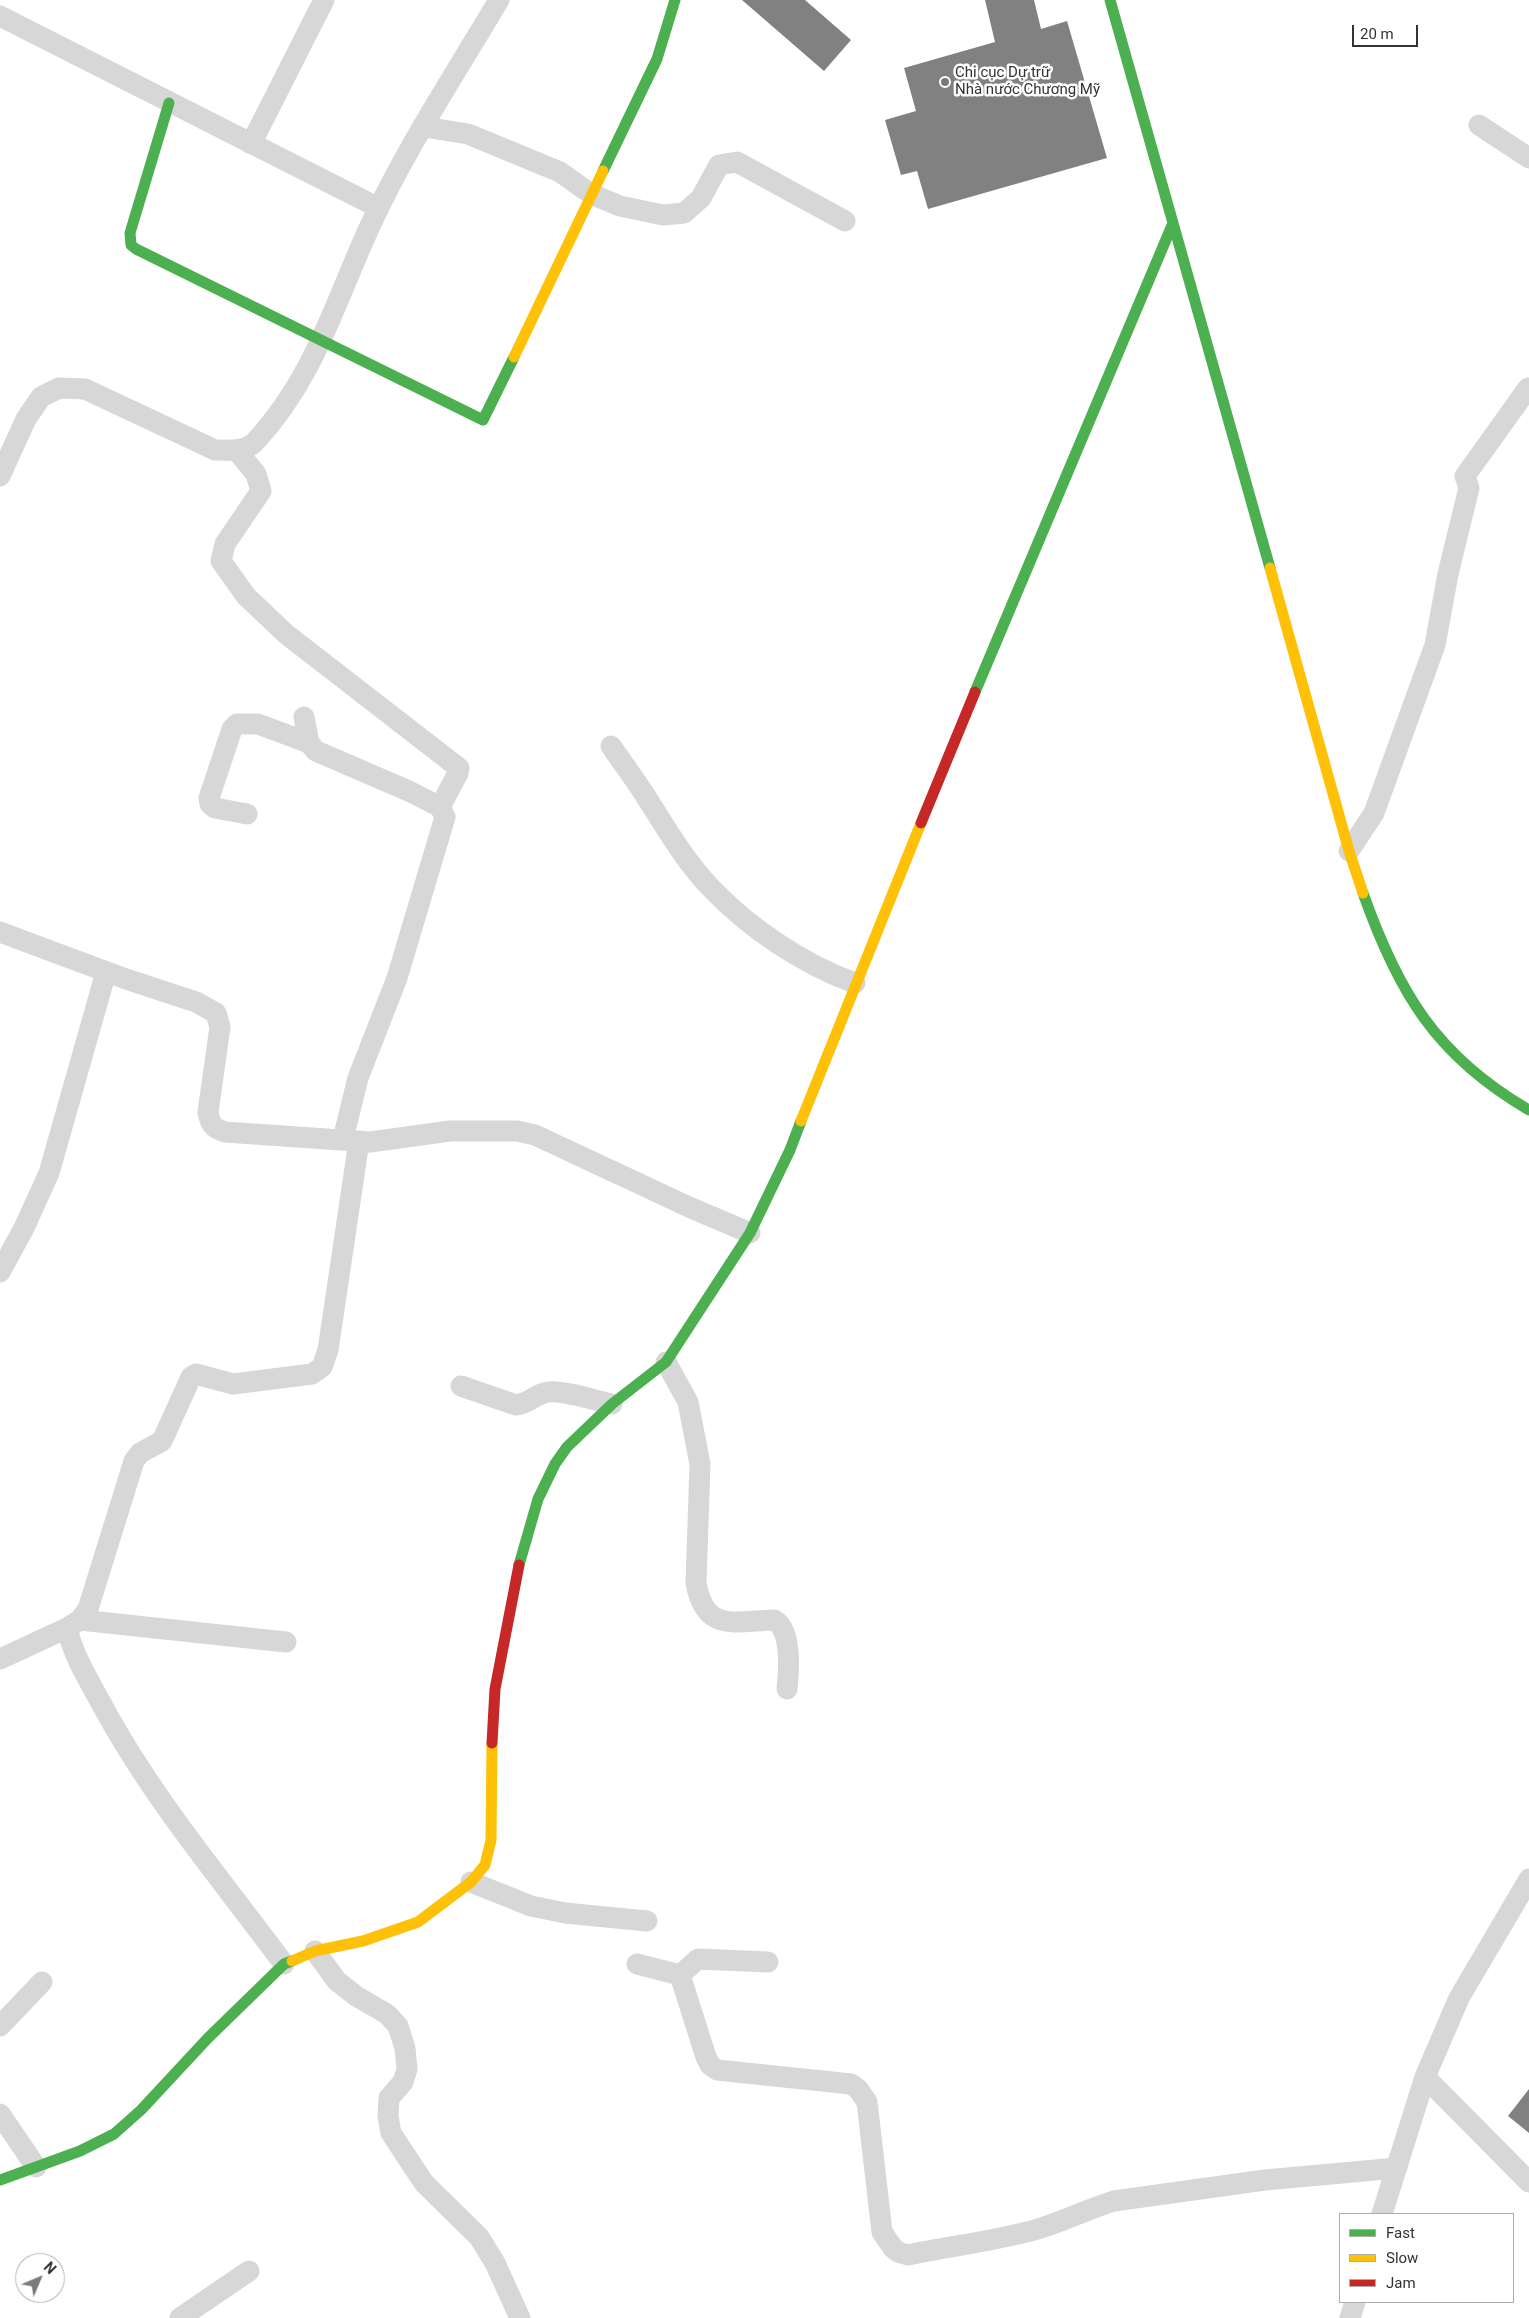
<!DOCTYPE html>
<html>
<head>
<meta charset="utf-8">
<style>
	body { margin:0 }
	#map { position:relative; width:1529px; height:2318px; overflow:hidden; background:#fff; font-family:Roboto,sans-serif }
	canvas { display:block }
	.legend { position:absolute; left:1339px; top:2213px; width:175px; height:90px; box-sizing:border-box; background:#fff; border:1px solid #adadad; margin:0; padding:6px 9px; list-style:none; font-size:15px; color:#333 }
	.legend li { display:flex; align-items:center; gap:10px; height:25px }
	.legend b { width:25px; border:1px solid #adadad }
	.north { position:absolute; left:15px; top:2253px; width:50px; height:50px; box-sizing:border-box; background:#fff; border:1px solid #adadad; border-radius:50%; rotate:45deg; font-size:14px; font-weight:700; line-height:20px; text-align:center; color:#333 }
	.north::after { content:''; display:block; margin:auto; width:18px; height:22px; background:#7a7a7a; clip-path:polygon(50% 0,100% 100%,50% 72%,0 100%) }
	.scale { position:absolute; left:1352px; top:25px; width:66px; height:22px; box-sizing:border-box; border:2px solid #333; border-top:0; padding-left:6px; font-size:15px; line-height:18px; white-space:nowrap; color:#333; -webkit-text-stroke:4px #fff; paint-order:stroke }
</style>
</head>
<body>
<div id="map">
<canvas width="1529" height="2318"></canvas>
<ul class="legend">
<li><b style="height:6px;background:#4caf50"></b>Fast</li>
<li><b style="height:6px;background:#ffc107"></b>Slow</li>
<li><b style="height:6px;background:#c62828"></b>Jam</li>
</ul>
<div class="north">N</div>
<div class="scale">20 m</div>
</div>
<script>
const g = document.querySelector('canvas').getContext('2d');
g.lineJoin = 'round';
function fillPath(path, color) { g.fillStyle = color; g.fill(path, 'evenodd'); }
function strokePath(path, color, width, dash) { g.strokeStyle = color; g.lineWidth = width; g.lineCap = dash ? 'butt' : 'round'; g.setLineDash(dash || []); g.stroke(path); }
function label(font, color, halo, rows, align = 'center') {
  g.font = font + ' Roboto,sans-serif'; g.lineWidth = 5; g.setLineDash([]); g.textBaseline = 'middle'; g.strokeStyle = halo; g.fillStyle = color; for (const [text, x, y, turn = 0] of rows) {
    g.save(); g.translate(x, y); g.rotate((+turn || 0) * Math.PI / 180); g.textAlign = isNaN(turn) ? turn : align; if (halo) g.strokeText(text, 0, 0); g.fillText(text, 0, 0); g.restore();
  }
}
fillPath(new Path2D(`
	M742 0H805L851 40 824 71Z
	M985 0H1034L1041 29 1067 21 1107 158 928 209 917 171 901 175 885 120 916 111 904 68 995 42Z
	M1529 2089V2133L1508 2116Z`), '#818181');
strokePath(new Path2D(`
	M0 16 379 208
	M1479 125 1529 158
	M424 127 468 134 560 172 591 194 620 206 663 215 684 213 701 198 719 165 737 162 845 221
	M251 144 324 0
	M237 451 256 474 261 491 225 544 221 561 246 596 286 634 459 768 458 773 440 807
	M0 476 26 419 41 397 59 388 85 389 215 450C228 450 245 452 255 442 315 377 334 304 370 226 406 148 455 74 499 0
	M304 717 309 743 316 751 411 792 440 807 445 817 397 978 358 1078 343 1139
	M611 746C624 765 638 783 650 803 668 831 686 862 710 887 749 928 802 964 855 983
	M247 814 215 808 210 804 209 798 232 729 237 724H258L309 743
	M1349 851 1374 813 1435 645 1448 574 1469 488 1465 476 1528 388
	M0 932 126 979 196 1002 216 1013 220 1027 208 1112C210 1124 213 1128 225 1132L370 1142 450 1131H517L535 1135 689 1207 750 1233
	M0 1272 24 1228 49 1173 106 972
	M666 1362 688 1402 700 1464 696 1583C705 1633 734 1621 774 1620 792 1629 789 1671 787 1689
	M461 1386 516 1405C529 1404 536 1393 549 1392 562 1390 598 1401 612 1404
	M80 1620 286 1642
	M67 1628 80 1620 88 1609 134 1461 140 1453 162 1441 191 1377 196 1374 233 1384 312 1374 322 1367 328 1350 359 1141
	M0 1659 67 1628C73 1655 88 1679 101 1703 152 1798 221 1879 284 1964
	M471 1882 531 1906 565 1913 647 1921
	M315 1951 337 1981 356 1996 387 2014 398 2026 405 2048 407 2069 403 2082 389 2098 388 2116 391 2133 424 2183 479 2237 495 2263 520 2318
	M637 1964 680 1975 706 2057 710 2065 717 2070 851 2084 858 2089 867 2102 882 2232 893 2248 898 2252 908 2255C951 2246 996 2241 1038 2229 1064 2221 1088 2209 1114 2201L1265 2180 1397 2168
	M680 1975 698 1959 768 1962
	M0 2026 42 1982
	M1425 2077 1529 2182
	M0 2114 36 2167
	M1382 2214 1425 2077 1459 1998 1529 1879
	M180 2318 249 2271
	M1350 2318 1355 2302`), '#d7d7d7', 21);
strokePath(new Path2D(`
	M169 103 130 233 131 245 136 249 483 420 514 357
	M603 171 657 59 675 0
	M1173 223 1270 568
	M975 692 1173 223 1110 0
	M1363 893C1398 992 1436 1056 1529 1110
	M519 1565 538 1499 555 1464 567 1447 612 1404 666 1362 750 1233 790 1150 801 1121
	M0 2180 80 2151 114 2134 141 2110 208 2038 284 1964 292 1961`), '#4caf50', 11);
strokePath(new Path2D(`
	M514 357 603 171
	M1270 568 1349 851 1363 893
	M801 1121 921 823
	M292 1961 315 1951 363 1941 418 1922 471 1882 485 1865 491 1840 492 1743`), '#ffc107', 11);
strokePath(new Path2D(`
	M921 823 975 692
	M492 1743 495 1689 519 1565`), '#c62828', 11);
for (const [x, y, r, color] of [
	[945,82,5,"#7a7a7a"]
]) { const dot = new Path2D(); dot.arc(x, y, r, 0, 2 * Math.PI); g.fillStyle = color; g.fill(dot); strokePath(dot, '#fff', 2); }
label('15px', '#333', '#fff', [
	["Chi cục Dự trữ",955,73],
	["Nhà nước Chương Mỹ",955,90]
], 'left');
</script>
</body>
</html>
